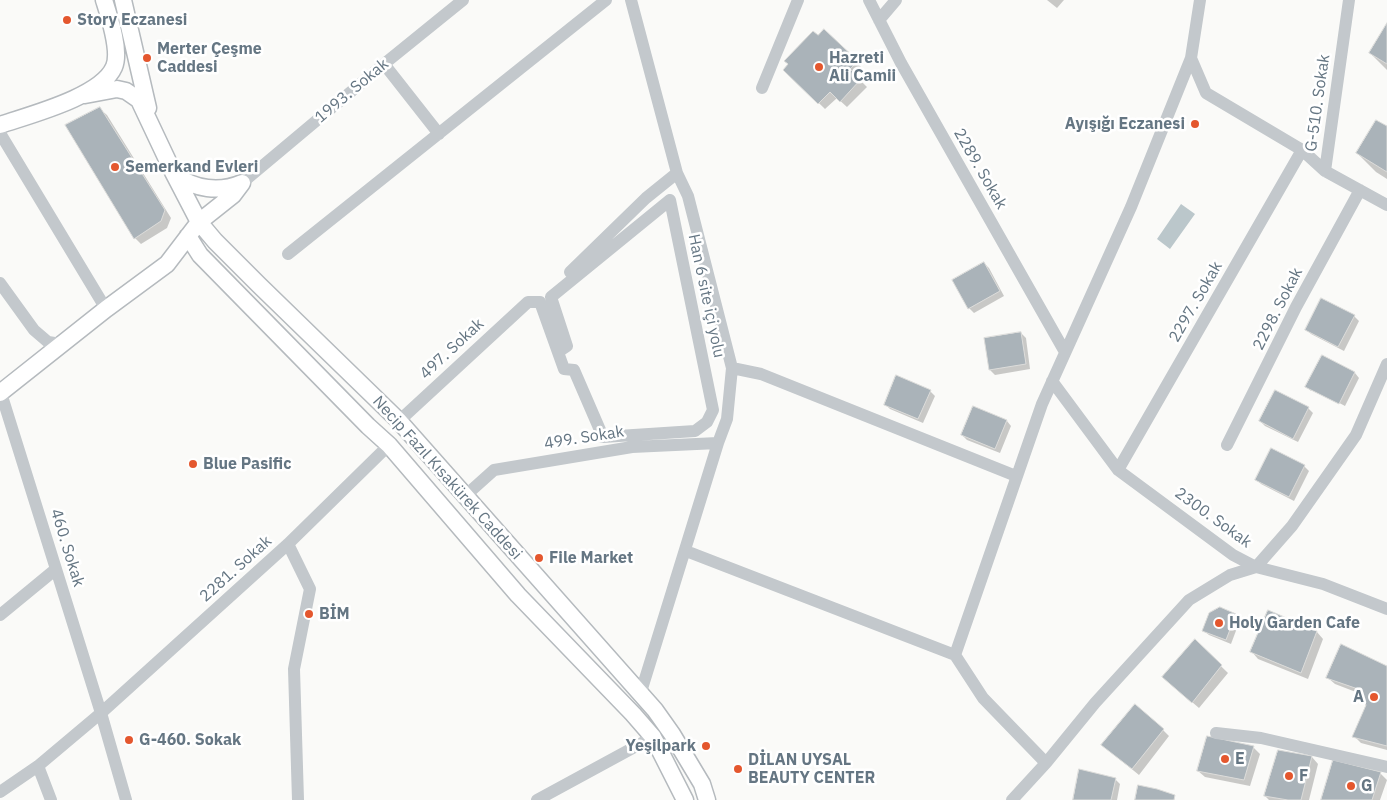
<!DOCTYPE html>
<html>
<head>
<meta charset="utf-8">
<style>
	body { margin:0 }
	canvas { display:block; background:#fafaf8 }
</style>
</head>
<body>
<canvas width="1387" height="800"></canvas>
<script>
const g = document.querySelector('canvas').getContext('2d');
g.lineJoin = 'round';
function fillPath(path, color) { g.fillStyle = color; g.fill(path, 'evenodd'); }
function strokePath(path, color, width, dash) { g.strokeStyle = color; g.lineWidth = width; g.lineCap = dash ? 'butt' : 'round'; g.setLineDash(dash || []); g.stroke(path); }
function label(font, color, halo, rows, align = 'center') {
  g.font = font + ' "IBM Plex Sans",sans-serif'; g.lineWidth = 5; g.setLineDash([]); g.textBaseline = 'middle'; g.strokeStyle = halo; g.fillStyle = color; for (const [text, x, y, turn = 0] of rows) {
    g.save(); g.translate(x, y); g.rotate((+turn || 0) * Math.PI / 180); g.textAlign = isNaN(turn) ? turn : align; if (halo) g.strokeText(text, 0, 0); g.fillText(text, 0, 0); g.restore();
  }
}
fillPath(new Path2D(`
	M1181 204 1195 214 1170 249 1157 239Z`), '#bbc7cb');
fillPath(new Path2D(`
	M1047 0H1064L1057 8Z
	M1387 25V70L1370 53Z
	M824 30 863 69 856 76 867 87 847 107 837 98 825 109 785 70Z
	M100 109 107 115 171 218 167 228 141 244 135 238Z
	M1387 128V179L1376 172 1357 153Z
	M984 263 989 268 1004 296 974 313 969 308Z
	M1354 316 1359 321 1344 351 1311 334 1306 329Z
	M1021 333 1026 338 1030 369 995 375 990 370Z
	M1322 357 1355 373 1359 378 1344 408 1345 406 1311 388V391L1307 387Z
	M930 391 935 396 923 423 890 409 885 404Z
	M974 408 1007 421 1011 426 1000 453 967 440 962 435Z
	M1308 408 1313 413 1298 442 1265 426 1260 421Z
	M1304 466 1309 471 1294 501 1261 484 1257 480Z
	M1268 611 1317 632 1323 639 1308 679 1258 659 1252 652Z
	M1235 615 1240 620 1231 644 1209 635 1204 631Z
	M1195 641 1228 673 1199 708 1171 684Z
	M1387 667V750L1361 743 1354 736 1367 705 1361 694 1335 684 1328 678Z
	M1163 730 1169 736 1139 775 1102 745Z
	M1253 747 1260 754 1250 786 1205 777 1198 771Z
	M1312 757 1318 764 1309 800H1269L1265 796Z
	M1380 773 1387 780 1380 800H1323Z
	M1115 779 1120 784 1117 800H1074Z`), '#0003');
const building = new Path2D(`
	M1387 23V64L1369 53Z
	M824 29 858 61 850 69 861 79 840 102 830 92 818 104 783 70 788 64 784 61 813 31 818 35Z
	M100 107 165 210 161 221 134 239 65 125Z
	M1376 120 1387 126V172L1356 153Z
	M984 262 1000 291 968 309 952 280Z
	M1321 298 1355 315 1338 347 1305 330Z
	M1021 332 1026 364 989 370 984 338Z
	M1322 355 1355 372 1339 404 1305 387Z
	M896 375 931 390 918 419 884 405Z
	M1275 390 1309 407 1293 439 1259 421Z
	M973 406 1007 420 995 449 961 435Z
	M1271 448 1305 465 1289 497 1255 480Z
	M1220 607 1236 614 1226 640 1202 631 1209 613Z
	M1268 610 1317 631 1301 673 1250 652Z
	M1195 639 1222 665 1192 703 1162 677Z
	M1341 644 1387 666V746L1352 737 1366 705 1358 689 1326 678Z
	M1135 704 1164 729 1132 769 1101 745Z
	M1207 736 1254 746 1244 780 1197 771Z
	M1278 750 1312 756 1301 800H1288L1264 796Z
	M1333 760 1381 772 1372 800H1321Z
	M1079 769 1116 778 1111 800H1073Z
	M1138 785 1157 789 1175 795 1174 800H1135Z`);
fillPath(building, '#aab3b9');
strokePath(building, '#dcdcda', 1);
const major = new Path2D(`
	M123 0 148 108
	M85 95 117 89 126 91 139 100 173 172 199 222 215 241 259 285 399 421 655 710 672 734 702 784 707 800
	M0 125C29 115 101 97 114 67 121 51 109 16 104 0
	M188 236 200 255 368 426 389 445 518 595 633 714 653 737 685 800
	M0 393 106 309 167 264 199 222 233 195 242 183C219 193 195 189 175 175`);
strokePath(major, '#b5babe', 19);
strokePath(new Path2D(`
	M631 0 677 173 688 196 732 368 727 419 718 443 640 695
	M869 0 901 63 1065 352
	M1200 0 1191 58 1206 93 1302 150 1325 171
	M1349 0 1325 171 1387 205
	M879 20 896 0
	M384 64 439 134
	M762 88 798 0
	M0 133 106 309
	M242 183 384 64 463 0
	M288 254 606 0
	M570 272 646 198 677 173
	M0 283 34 330 48 342 61 344
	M732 368 761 374 1016 476
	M1052 381 1118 470 1233 555 1256 567 1292 526 1356 435 1387 364
	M1 393 101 713 126 800
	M399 421 528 302H540L564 369 574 370 603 437 695 431 707 422 713 410 670 200 551 297 567 346 558 352
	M1227 445 1296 307 1360 190
	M1118 470 1302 150
	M465 496 494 470 632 447 718 443
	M288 544 310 589 294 669 298 800
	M686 551 955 655
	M0 615 56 569
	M1216 733 1261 738 1387 767
	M1046 763 1095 703 1189 600 1230 575 1256 567 1323 584 1387 609
	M38 766 51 800
	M0 792 38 766 101 713 288 544 389 445
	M537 800 653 737
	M1012 800 1046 763 983 698 955 655 1042 404 1131 207 1191 58`), '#c3c8cc', 12);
strokePath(major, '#fff', 16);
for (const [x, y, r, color] of [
	[67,20,5,"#e4572e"],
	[147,58,5,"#e4572e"],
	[819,67,5,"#e4572e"],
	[1195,124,5,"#e4572e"],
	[115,167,5,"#e4572e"],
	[193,464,5,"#e4572e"],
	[539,558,5,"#e4572e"],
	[309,614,5,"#e4572e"],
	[1219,623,5,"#e4572e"],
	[1374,697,5,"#e4572e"],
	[129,740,5,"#e4572e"],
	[706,746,5,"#e4572e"],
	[1225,759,5,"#e4572e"],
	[738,769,5,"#e4572e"],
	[1289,776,5,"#e4572e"],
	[1351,786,5,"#e4572e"]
]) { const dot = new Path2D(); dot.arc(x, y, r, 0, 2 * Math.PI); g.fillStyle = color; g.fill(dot); strokePath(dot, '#fff', 2); }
label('bold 16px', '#657683', '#fff', [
	["Story Eczanesi",77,20],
	["Merter Çeşme",157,49],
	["Caddesi",157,67],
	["Hazreti",829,58],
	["Ali Camii",829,76],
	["Ayışığı Eczanesi",1185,124,"right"],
	["Semerkand Evleri",125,167],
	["Blue Pasific",203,464],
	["File Market",549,558],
	["BİM",319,614],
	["Holy Garden Cafe",1229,623],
	["A",1364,697,"right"],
	["G-460. Sokak",139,740],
	["Yeşilpark",696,746,"right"],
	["E",1235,759],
	["DİLAN UYSAL",748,760],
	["BEAUTY CENTER",748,778],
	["F",1299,776],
	["G",1361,786]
], 'left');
label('16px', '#657683', '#fff', [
	["1993. Sokak",352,91,-40],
	["G-510. Sokak",1318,103,-82],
	["2289. Sokak",980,169,60],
	["Han 6 site içi yolu",706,296,78],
	["2297. Sokak",1196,302,-60],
	["2298. Sokak",1278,309,-63],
	["497. Sokak",452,349,-43],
	["499. Sokak",584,438,-9],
	["Necip Fazıl Kısakürek Caddesi",447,478,48],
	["2300. Sokak",1213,518,36],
	["460. Sokak",67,548,73],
	["2281. Sokak",236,569,-42]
]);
</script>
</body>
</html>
